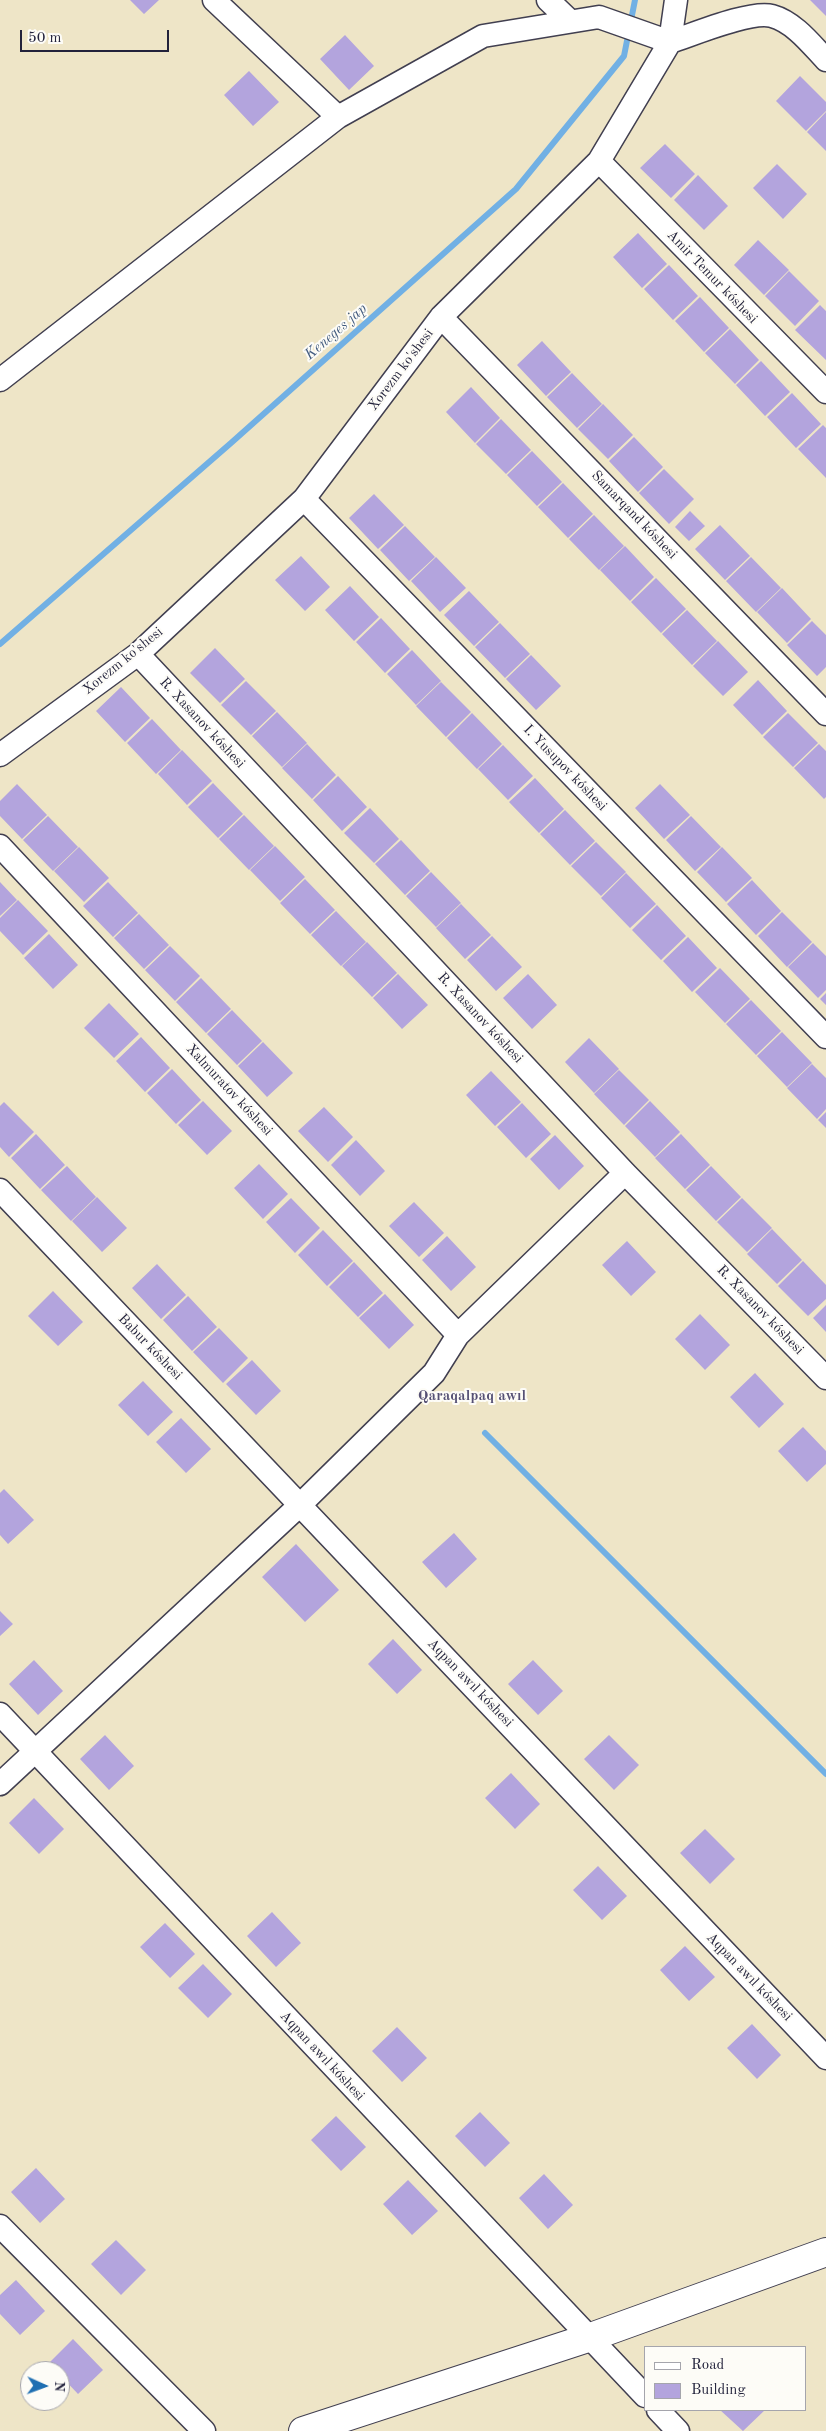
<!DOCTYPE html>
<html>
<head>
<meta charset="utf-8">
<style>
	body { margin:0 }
	#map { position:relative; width:826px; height:2431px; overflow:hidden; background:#eee5c7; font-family:"Old Standard TT",serif }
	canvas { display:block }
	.legend { position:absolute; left:644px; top:2346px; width:162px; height:65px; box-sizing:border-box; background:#fdfcf7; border:1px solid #a5a5ac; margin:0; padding:6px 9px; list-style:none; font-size:15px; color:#22223b }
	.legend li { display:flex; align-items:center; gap:10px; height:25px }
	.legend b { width:25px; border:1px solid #a5a5ac }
	.north { position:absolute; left:20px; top:2361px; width:50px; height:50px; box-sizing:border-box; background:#fdfcf7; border:1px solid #a5a5ac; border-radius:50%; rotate:92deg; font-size:14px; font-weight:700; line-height:20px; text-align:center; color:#22223b }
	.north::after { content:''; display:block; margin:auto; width:18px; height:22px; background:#1f6fb2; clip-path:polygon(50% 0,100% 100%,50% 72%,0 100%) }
	.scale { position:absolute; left:20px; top:30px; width:149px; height:22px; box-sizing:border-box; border:2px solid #22223b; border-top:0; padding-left:6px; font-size:15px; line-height:18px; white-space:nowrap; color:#22223b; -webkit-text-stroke:4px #fdfcf7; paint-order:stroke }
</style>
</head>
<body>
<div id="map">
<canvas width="826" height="2431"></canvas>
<ul class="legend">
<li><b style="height:6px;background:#fff"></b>Road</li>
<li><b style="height:14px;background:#b3a4dd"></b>Building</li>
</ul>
<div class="north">N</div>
<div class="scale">50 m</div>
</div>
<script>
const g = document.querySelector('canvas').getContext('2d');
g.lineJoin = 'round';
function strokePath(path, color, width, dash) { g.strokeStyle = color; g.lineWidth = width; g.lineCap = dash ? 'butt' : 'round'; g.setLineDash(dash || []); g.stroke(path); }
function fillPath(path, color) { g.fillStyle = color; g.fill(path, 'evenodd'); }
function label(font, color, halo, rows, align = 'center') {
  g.font = font + ' "Old Standard TT",serif'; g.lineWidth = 4; g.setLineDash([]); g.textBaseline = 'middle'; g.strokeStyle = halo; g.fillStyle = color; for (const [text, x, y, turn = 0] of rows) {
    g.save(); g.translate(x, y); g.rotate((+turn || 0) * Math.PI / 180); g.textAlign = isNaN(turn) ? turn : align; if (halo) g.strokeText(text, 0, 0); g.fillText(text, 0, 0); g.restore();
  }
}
strokePath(new Path2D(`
	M0 644 231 443 516 189 624 56 635 0
	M485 1433 826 1774`), '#71b0e4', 6);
fillPath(new Path2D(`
	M130 0H159L144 14Z
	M810 0H826V16Z
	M345 35 374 66 349 90 320 59Z
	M249 71 279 102 253 126 224 95Z
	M800 76 826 102V111L806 131 776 101Z
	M826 112V151L807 132Z
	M665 144 695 174 671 198 640 168Z
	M777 164 807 194 783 219 753 188Z
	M698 175 728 206 704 230 674 200Z
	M638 233 667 264 642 288 613 257Z
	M758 240 789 270 764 295 734 265Z
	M669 265 698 296 673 320 644 289Z
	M789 271 819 301 795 326 765 296Z
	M700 297 729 328 704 352 675 321Z
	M820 305 826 311V360L795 330Z
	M730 329 759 360 735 384 705 353Z
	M542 341 571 372 546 396 517 365Z
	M761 361 790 392 765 416 736 385Z
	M572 373 602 404 577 428 547 397Z
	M471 387 500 418 475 443 446 412Z
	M792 393 821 424 796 448 767 417Z
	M603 404 633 435 608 459 578 429Z
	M501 419 531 450 506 474 476 444Z
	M823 425 826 428V478L798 449Z
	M634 437 663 467 638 492 609 461Z
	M532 451 562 482 537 506 507 475Z
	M664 469 694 499 669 524 639 493Z
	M563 483 593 514 568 538 538 507Z
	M374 494 404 525 378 549 349 518Z
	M690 511 705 526 689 541 675 527Z
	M594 515 624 546 599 570 569 539Z
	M720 525 750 556 725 580 695 549Z
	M405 526 435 557 409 581 380 550Z
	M625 546 654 577 630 601 600 570Z
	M301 556 330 587 305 611 275 580Z
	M436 557 466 588 440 612 411 581Z
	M751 557 781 588 756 612 726 581Z
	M656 578 686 609 661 633 631 602Z
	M350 586 379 617 354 641 325 610Z
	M782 588 811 619 787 643 757 612Z
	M469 591 499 622 474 646 444 615Z
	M687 610 717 641 692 665 662 634Z
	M381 618 410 649 385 673 356 642Z
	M812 621 826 635V667L817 676 787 645Z
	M500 623 530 654 505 678 475 647Z
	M718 641 748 672 723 696 693 666Z
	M215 648 245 679 220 703 190 673Z
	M412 650 441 681 416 705 387 674Z
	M531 655 561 686 536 710 506 679Z
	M758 680 787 711 762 735 733 705Z
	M246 681 276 711 251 735 221 705Z
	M441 682 471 712 446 737 416 706Z
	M121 687 150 718 125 742 96 711Z
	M277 712 307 743 282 767 252 736Z
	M472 713 502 744 477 769 447 738Z
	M788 713 818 743 793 767 763 737Z
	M152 719 181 750 156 774 127 743Z
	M307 744 336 775 312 799 282 768Z
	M819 744 826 751V797L824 799 794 768Z
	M503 745 533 776 508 800 478 769Z
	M182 750 212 781 187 805 158 774Z
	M338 776 367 807 342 831 313 800Z
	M535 778 564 809 539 833 509 802Z
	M213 783 243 814 218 838 188 807Z
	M17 784 47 815 22 839 0 816V801Z
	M660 784 690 815 664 839 635 808Z
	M370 808 399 839 374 863 344 833Z
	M565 810 595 841 570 865 540 834Z
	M244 815 274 846 249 870 219 839Z
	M48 816 78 847 53 871 23 840Z
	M691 816 721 847 695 871 666 840Z
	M401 840 430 871 405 895 375 864Z
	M596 842 626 872 601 896 571 866Z
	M275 846 305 877 280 901 250 870Z
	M79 847 109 878 84 902 54 871Z
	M722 847 752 878 726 902 697 872Z
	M431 872 461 903 436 927 406 896Z
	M626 873 656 904 630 928 601 898Z
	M305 879 335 910 310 934 280 903Z
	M752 880 781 911 756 935 727 904Z
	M0 882 17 900 0 916Z
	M108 882 138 913 113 937 83 906Z
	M18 900 48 931 23 955 0 931V918Z
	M461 904 491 935 465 959 436 928Z
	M657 905 686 936 661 960 632 930Z
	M336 911 366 942 341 966 311 935Z
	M782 912 812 942 787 967 758 936Z
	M139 914 169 945 144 969 114 938Z
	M49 934 78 965 53 989 24 958Z
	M492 936 522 967 496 991 467 960Z
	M688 937 717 968 692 992 663 961Z
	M367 942 397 973 372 997 342 966Z
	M813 943 826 956V990L818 998 788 967Z
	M170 946 200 976 175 1001 145 970Z
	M720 968 750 999 725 1023 695 992Z
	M398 974 428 1005 402 1029 373 998Z
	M528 974 557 1005 532 1029 503 998Z
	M201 978 231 1009 206 1033 176 1002Z
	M826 993V1005L820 999Z
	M751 1000 781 1031 756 1055 726 1024Z
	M109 1003 139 1034 114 1058 84 1028Z
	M232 1010 262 1041 237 1065 207 1034Z
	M782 1032 812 1063 787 1087 757 1056Z
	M141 1037 170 1068 145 1092 116 1061Z
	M589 1038 619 1069 594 1093 565 1062Z
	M263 1042 293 1073 267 1097 238 1066Z
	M812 1064 826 1078V1109L817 1119 787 1088Z
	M172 1069 201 1100 176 1124 147 1093Z
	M619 1070 649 1100 624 1125 594 1094Z
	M491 1071 521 1102 495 1126 466 1095Z
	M203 1101 232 1131 207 1155 178 1125Z
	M650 1101 680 1132 655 1157 625 1126Z
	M4 1102 34 1132 9 1157 0 1147V1106Z
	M522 1103 551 1134 526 1158 497 1127Z
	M324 1107 353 1137 328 1162 298 1131Z
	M826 1112V1128L818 1120Z
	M36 1134 65 1165 40 1189 11 1158Z
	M681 1134 710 1165 685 1189 655 1158Z
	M555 1135 584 1166 559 1190 530 1159Z
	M356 1140 385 1171 360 1196 331 1165Z
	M259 1164 288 1194 263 1219 234 1188Z
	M67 1166 96 1197 71 1221 41 1190Z
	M711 1166 741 1197 716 1221 686 1190Z
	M97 1197 127 1228 102 1252 72 1221Z
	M291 1198 320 1228 295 1253 266 1222Z
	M742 1198 772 1228 747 1252 717 1222Z
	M414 1202 444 1233 419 1257 389 1226Z
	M772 1229 802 1260 777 1284 747 1254Z
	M323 1230 353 1261 327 1286 298 1255Z
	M447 1236 476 1267 451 1291 422 1260Z
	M627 1241 656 1272 631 1296 602 1265Z
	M803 1261 826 1285V1299L808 1316 778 1286Z
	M354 1262 383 1293 358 1317 329 1287Z
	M157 1264 186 1295 161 1319 132 1288Z
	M53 1291 83 1322 58 1346 28 1316Z
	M385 1294 414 1325 389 1349 359 1318Z
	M188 1296 217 1327 192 1351 163 1320Z
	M826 1305V1332L813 1318Z
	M700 1314 730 1345 705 1370 675 1339Z
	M219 1328 248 1358 223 1383 193 1352Z
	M252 1360 281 1391 256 1415 226 1384Z
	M755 1373 784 1404 759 1428 730 1397Z
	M143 1381 173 1412 148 1436 118 1405Z
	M181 1418 211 1449 186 1473 156 1442Z
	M803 1427 826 1451V1464L807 1482 778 1451Z
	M4 1489 34 1520 8 1544 0 1535V1493Z
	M454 1533 477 1559 446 1588 422 1562Z
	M296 1544 339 1590 305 1622 262 1577Z
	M0 1611 13 1624 0 1636Z
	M393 1639 422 1670 397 1694 368 1664Z
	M34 1660 63 1691 38 1715 9 1684Z
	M533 1660 563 1691 538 1715 508 1684Z
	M105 1735 134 1766 109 1790 80 1759Z
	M609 1735 639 1765 614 1790 584 1759Z
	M511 1773 540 1804 515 1829 485 1798Z
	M34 1798 64 1829 39 1854 9 1823Z
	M705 1829 735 1859 710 1884 680 1853Z
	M598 1866 627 1896 602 1920 573 1890Z
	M272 1912 301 1943 276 1967 247 1936Z
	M165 1923 195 1954 170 1978 140 1947Z
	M685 1946 715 1977 689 2001 660 1970Z
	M203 1964 232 1994 208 2018 178 1988Z
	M752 2024 781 2055 757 2079 727 2048Z
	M397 2027 427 2058 402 2082 372 2051Z
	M480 2112 510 2143 485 2167 455 2136Z
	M336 2116 366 2147 341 2171 311 2140Z
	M36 2168 65 2199 40 2223 11 2192Z
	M544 2174 573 2205 548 2229 519 2198Z
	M408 2180 438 2211 412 2235 383 2204Z
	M116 2240 146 2270 121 2295 91 2264Z
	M16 2280 45 2311 20 2335 0 2314V2295Z
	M73 2339 103 2370 78 2394 60 2375V2371H56L49 2363Z
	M720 2410H765L743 2431Z`), '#b3a4dd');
const street = new Path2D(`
	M214 0 338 117
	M548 0 570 21
	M599 161 826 392
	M441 317 826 714
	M0 380 338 117 483 36 599 17 670 42 676 0
	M304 499 826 1037
	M138 654 625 1173 826 1378
	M0 755 138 654 304 499 441 317 599 161 670 42C692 35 751 10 772 16 794 22 811 44 826 60
	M0 846 458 1335
	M0 1190 826 2058
	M0 1714 645 2396
	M0 1784 300 1505 434 1373 458 1335 625 1173
	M0 2226 204 2431
	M658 2410 678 2431`);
const secondary = new Path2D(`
	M303 2431 588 2338 826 2252`);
strokePath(street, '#413f50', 25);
strokePath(secondary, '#413f50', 30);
strokePath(street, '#fff', 22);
strokePath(secondary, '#fff', 28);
label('14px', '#22223b', '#fdfcf7', [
	["Amir Temur kóshesi",712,277,46],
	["Xorezm ko'shesi",401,370,-53],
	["Samarqand kóshesi",634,515,46],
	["Xorezm ko'shesi",123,661,-39],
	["R. Xasanov kóshesi",202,723,47],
	["I. Yusupov kóshesi",565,768,46],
	["R. Xasanov kóshesi",480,1018,47],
	["Xalmuratov kóshesi",229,1090,47],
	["R. Xasanov kóshesi",760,1310,46],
	["Babur kóshesi",150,1347,46],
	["Aqpan awıl kóshesi",470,1683,46],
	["Aqpan awıl kóshesi",749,1977,46],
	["Aqpan awıl kóshesi",322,2056,47]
]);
label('italic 15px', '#425b7f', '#fdfcf7', [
	["Keneges jap",336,332,-41]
]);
label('bold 15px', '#555074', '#fdfcf7', [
	["Qaraqalpaq awıl",472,1396]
]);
</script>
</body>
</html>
